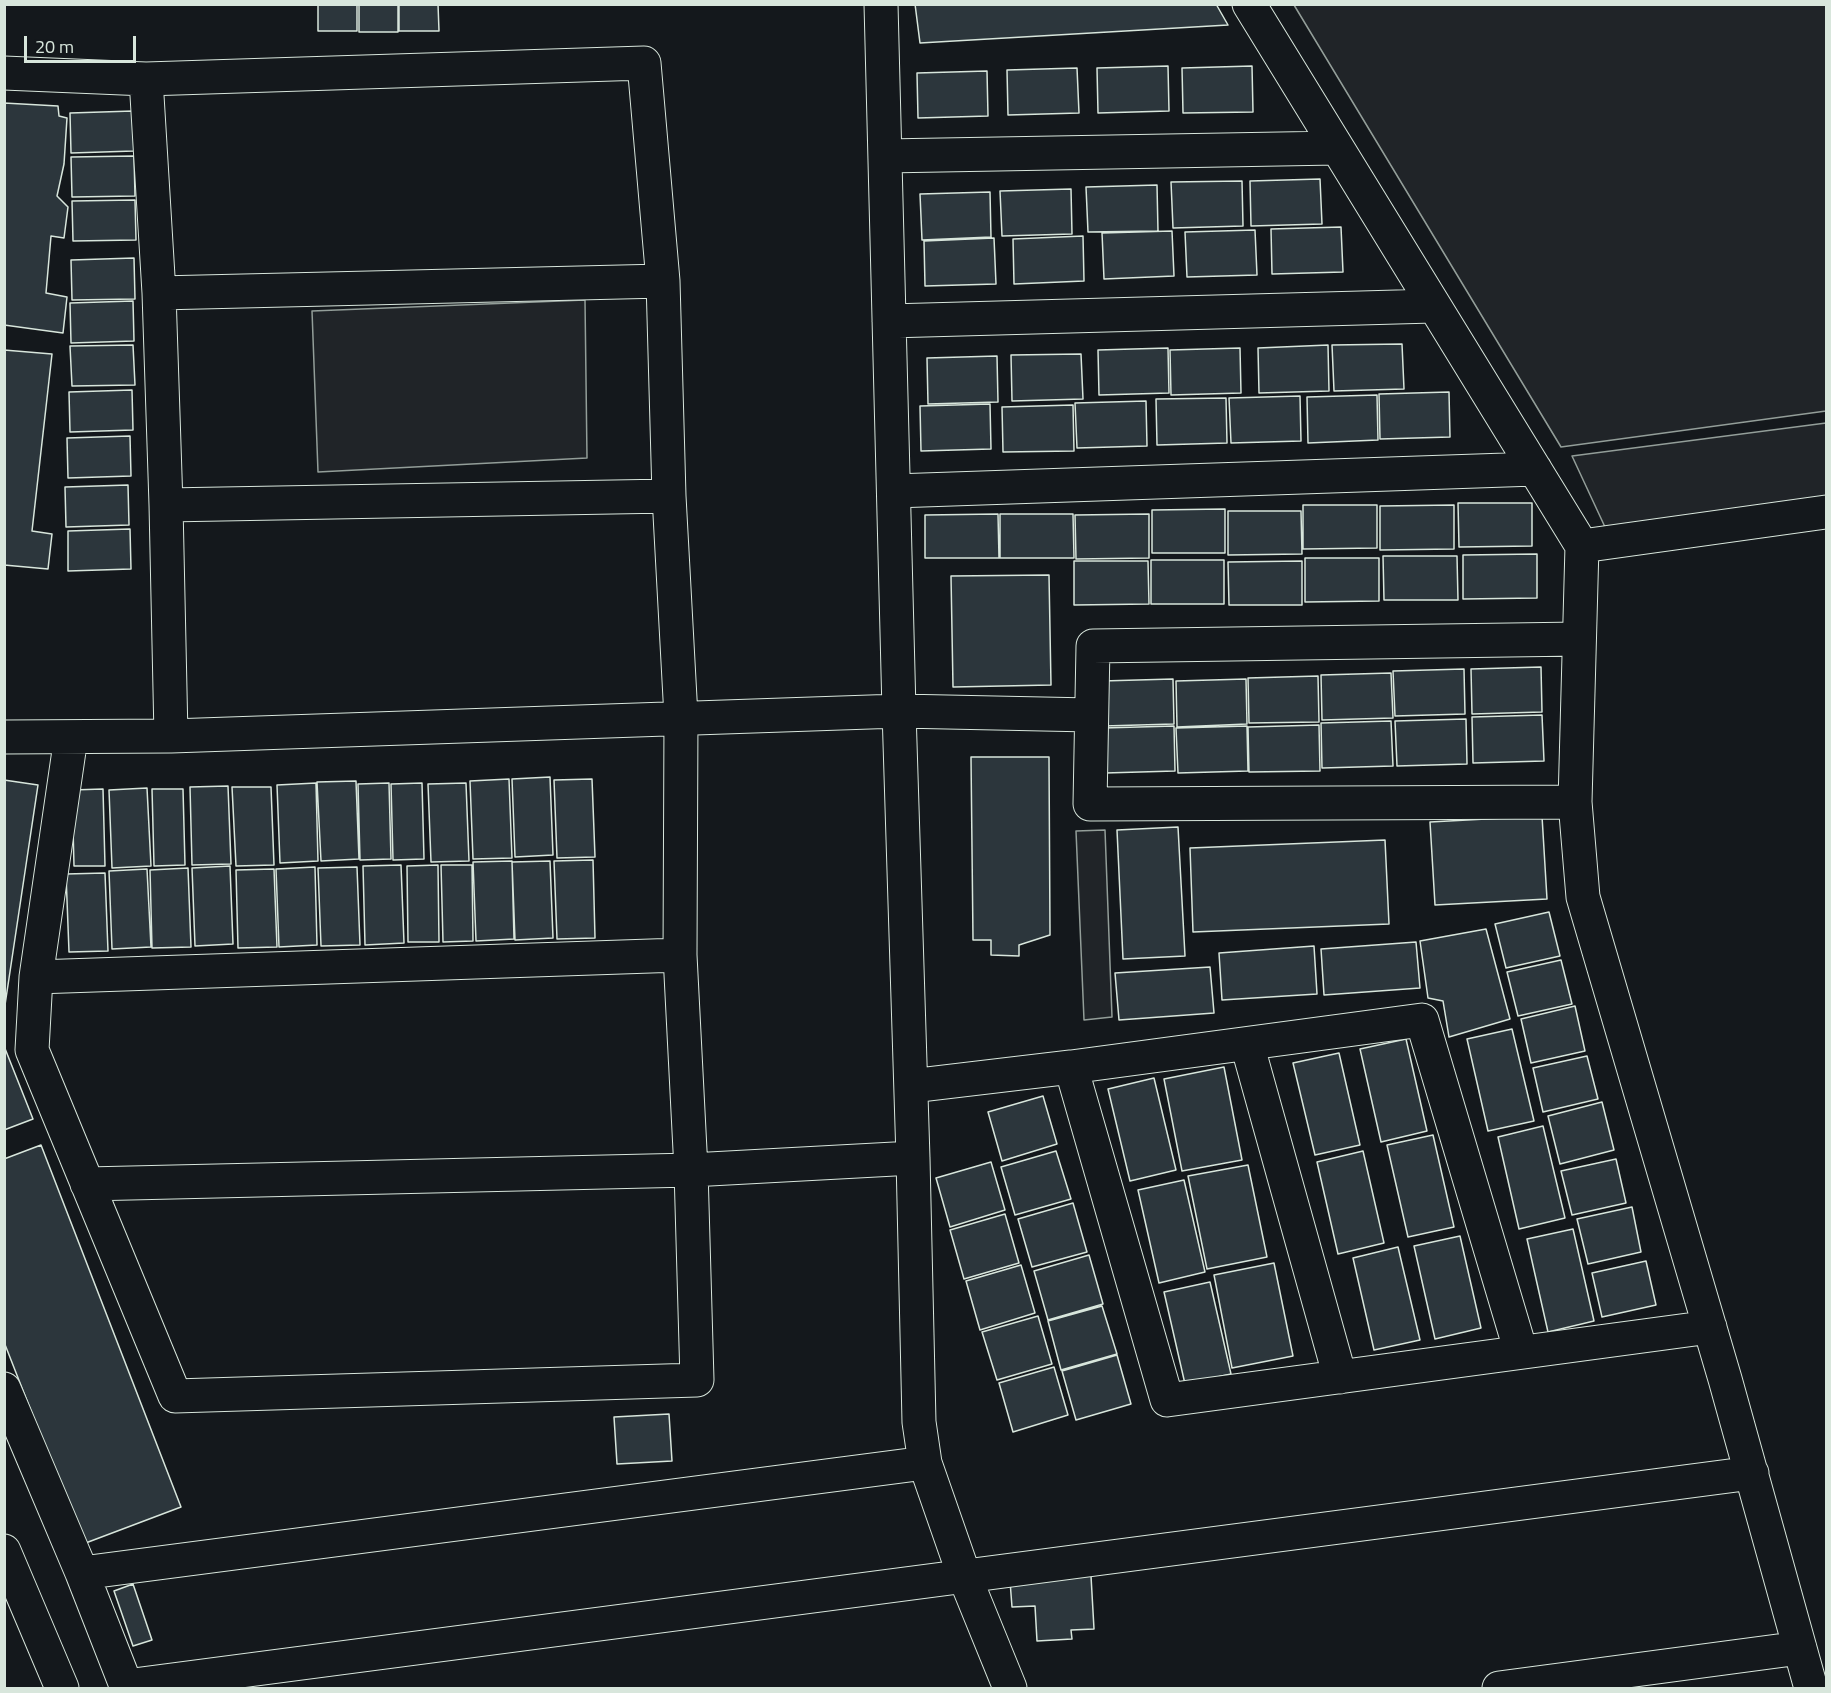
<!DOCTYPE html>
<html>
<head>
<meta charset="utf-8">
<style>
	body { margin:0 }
	#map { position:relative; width:1831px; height:1693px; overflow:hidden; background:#14181c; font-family:"Titillium Web",sans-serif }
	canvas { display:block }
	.frame { position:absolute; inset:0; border:6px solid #d8e6dc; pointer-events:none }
	.scale { position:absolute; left:24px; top:36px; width:112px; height:27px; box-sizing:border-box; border:3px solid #d8e6dc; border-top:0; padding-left:8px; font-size:18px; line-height:21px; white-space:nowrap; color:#d8e6dc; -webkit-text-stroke:4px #14181c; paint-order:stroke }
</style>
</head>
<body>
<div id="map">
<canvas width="1831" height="1693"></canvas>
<div class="frame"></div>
<div class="scale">20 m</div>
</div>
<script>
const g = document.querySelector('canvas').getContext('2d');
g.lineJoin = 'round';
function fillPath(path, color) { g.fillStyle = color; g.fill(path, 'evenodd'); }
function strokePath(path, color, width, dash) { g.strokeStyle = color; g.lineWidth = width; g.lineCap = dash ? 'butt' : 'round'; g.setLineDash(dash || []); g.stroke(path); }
const green = new Path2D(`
	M1294 5H1826V411L1561 447Z
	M585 300 587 458 318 472 312 311Z
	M1826 423V500L1605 527 1572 456Z
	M1105 830 1112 1017 1084 1020 1076 831Z`);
fillPath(green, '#202428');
strokePath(green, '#939e99', 1.5);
const building = new Path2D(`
	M318 4H357V31H318Z
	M359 4H398V32H359Z
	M399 4H438L439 31H399Z
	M915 4H1216L1228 25 920 43Z
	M1168 66 1169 111 1098 113 1097 68Z
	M1252 66 1253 112 1183 113 1182 68Z
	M1077 68 1079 113 1008 115 1007 70Z
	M987 71 988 116 918 118 917 73Z
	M4 103 58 106 59 116 67 118 64 164 57 196 68 207 64 238 51 236 46 293 67 297 63 333 4 325Z
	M133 111 134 151 71 153 70 113Z
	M134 156 135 196 72 197 71 157Z
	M1320 179 1322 224 1251 226 1250 181Z
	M1242 181 1243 226 1173 228 1171 182Z
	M1157 185 1158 231 1088 232 1086 187Z
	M1071 189 1072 234 1002 236 1000 191Z
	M990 192 991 237 922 240 920 194Z
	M135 200 136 240 73 241 72 201Z
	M1341 227 1343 272 1272 274 1271 229Z
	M1255 230 1257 275 1187 277 1185 232Z
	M1172 231 1174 276 1104 279 1102 233Z
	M1083 236 1084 281 1014 284 1013 239Z
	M994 238 996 284 925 286 924 241Z
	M134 258 135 299 72 300 71 260Z
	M133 301 134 341 71 343 70 303Z
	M1402 344 1404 389 1334 391 1332 345Z
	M133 345 135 385 72 386 70 346Z
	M1328 345 1329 391 1259 393 1258 348Z
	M1168 348 1169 393 1099 395 1098 350Z
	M1240 348 1241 393 1171 395 1170 350Z
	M4 350 52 354 32 531 52 534 48 569 4 565Z
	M1081 354 1083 399 1012 401 1011 355Z
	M997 356 998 402 928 404 927 358Z
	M132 390 133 430 70 432 69 392Z
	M1449 392 1450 437 1380 439 1379 394Z
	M1377 395 1378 440 1308 443 1307 397Z
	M1300 396 1301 441 1231 443 1229 398Z
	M1226 398 1227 443 1157 445 1156 399Z
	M1146 401 1147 446 1077 448 1075 403Z
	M990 404 991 449 921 451 920 406Z
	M1073 405 1074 451 1003 452 1002 407Z
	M130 436 131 476 68 478 67 438Z
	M128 485 129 525 66 527 65 487Z
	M1458 503H1532V546L1459 547Z
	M1303 505H1377V548L1303 549Z
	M1454 505V549L1380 550V506Z
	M1225 509V553H1152V510Z
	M1228 511H1301L1302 554 1228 555Z
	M998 514 999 558H925V515Z
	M1000 514H1073L1074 558H1000Z
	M1149 514V558L1076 559 1075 515Z
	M130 529 131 569 68 571V531Z
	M1537 554V598L1463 599V555Z
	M1383 556H1457L1458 600H1384Z
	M1305 558H1379V601L1305 602Z
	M1151 560H1224V604H1151Z
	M1074 561H1148L1149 604 1074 605Z
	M1302 561V605H1229L1228 562Z
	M1049 575 1051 685 953 687 951 576Z
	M1541 667 1542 712 1472 714 1471 669Z
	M1464 669 1465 714 1395 716 1393 671Z
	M1391 673 1393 718 1322 720 1321 675Z
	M1318 676 1319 722 1249 723 1248 678Z
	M1173 679 1174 724 1104 726 1102 681Z
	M1246 679 1247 724 1177 727 1176 681Z
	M1542 715 1544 761 1473 763 1472 717Z
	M1466 719 1467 764 1397 766 1395 721Z
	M1391 721 1393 766 1322 768 1321 723Z
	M1319 725 1320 771 1249 772 1248 727Z
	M1174 726 1175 771 1105 773 1103 728Z
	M1247 726 1248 771 1178 773 1176 728Z
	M971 757H1049L1050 935 1019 945V956L991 955V940H973Z
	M550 777 553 855 515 857 512 779Z
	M509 779 512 858 473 859 470 781Z
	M592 779 595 857 557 858 554 780Z
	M4 780 38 785 5 1005H4Z
	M356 781 359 859 321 861 317 782Z
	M316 783 318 861 280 863 277 785Z
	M389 783 391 859 360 860 358 784Z
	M422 783 424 859 393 860 391 784Z
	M466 783 469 861 431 862 428 784Z
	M228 786 231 864 192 865 190 787Z
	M232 787H271L274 865 236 866Z
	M147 788 151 866 112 868 109 790Z
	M103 789 105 866H74L72 790Z
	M152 789H183L185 865 154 866Z
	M1542 816 1547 899 1435 905 1430 822Z
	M1178 827 1185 956 1123 959 1117 830Z
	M1385 840 1389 924 1193 932 1190 848Z
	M593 860 595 938 557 939 554 861Z
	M512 861 514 939 476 941 473 862Z
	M550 861 553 938 515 940 512 862Z
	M401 865 404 943 365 945 363 866Z
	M438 865 439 942H408L407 866Z
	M441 865H472L473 941 443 942Z
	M230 866 233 944 195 946 192 868Z
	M315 867 317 945 279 947 276 869Z
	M357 867 360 945 321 946 318 868Z
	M188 868 191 947 152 948 150 870Z
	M147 869 151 947 112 949 109 871Z
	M274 869 277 947 238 948 236 870Z
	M105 873 108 951 69 952 66 874Z
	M1549 912 1560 956 1506 968 1495 924Z
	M1486 929 1510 1019 1449 1037 1443 1001 1428 998 1420 941Z
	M1416 942 1420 988 1324 995 1321 949Z
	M1314 946 1317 994 1222 1000 1219 953Z
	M1561 960 1572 1004 1518 1016 1507 972Z
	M1210 967 1214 1013 1119 1020 1115 973Z
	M1575 1006 1585 1051 1531 1063 1521 1019Z
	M1512 1029 1534 1121 1488 1131 1467 1039Z
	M1406 1039 1427 1131 1381 1142 1360 1049Z
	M4 1046 33 1119 4 1130Z
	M1339 1053 1360 1145 1315 1155 1293 1063Z
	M1587 1056 1598 1099 1543 1112 1533 1068Z
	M1224 1067 1242 1160 1182 1171 1164 1079Z
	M1154 1078 1176 1170 1130 1181 1108 1089Z
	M1043 1096 1057 1144 1002 1161 988 1112Z
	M1602 1102 1614 1150 1560 1164 1548 1116Z
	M1543 1126 1565 1218 1519 1229 1498 1137Z
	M1433 1135 1454 1227 1408 1237 1387 1145Z
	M41 1145 181 1507 83 1544 4 1342V1159Z
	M1056 1151 1071 1199 1015 1215 1001 1167Z
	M1363 1151 1384 1243 1338 1254 1317 1162Z
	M1616 1159 1626 1203 1572 1215 1561 1171Z
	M991 1162 1005 1210 950 1227 936 1178Z
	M1248 1165 1267 1257 1207 1269 1188 1176Z
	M1184 1180 1205 1272 1159 1283 1138 1190Z
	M1073 1203 1087 1252 1032 1267 1018 1219Z
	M1632 1207 1641 1252 1588 1264 1577 1219Z
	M1005 1214 1019 1263 964 1279 950 1230Z
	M1573 1229 1594 1321 1548 1332 1527 1239Z
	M1460 1236 1481 1328 1435 1339 1414 1246Z
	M1398 1247 1420 1340 1374 1350 1353 1258Z
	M1089 1255 1103 1304 1048 1320 1034 1271Z
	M1646 1261 1656 1305 1602 1317 1592 1273Z
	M1274 1263 1293 1356 1232 1368 1214 1275Z
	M1021 1265 1035 1313 980 1330 966 1281Z
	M1210 1282 1231 1374 1185 1384 1164 1292Z
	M1102 1306 1117 1354 1061 1370 1048 1321Z
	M1038 1316 1052 1364 997 1380 982 1332Z
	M1117 1355 1131 1404 1076 1420 1062 1371Z
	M1054 1367 1068 1415 1013 1432 999 1383Z
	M669 1414 672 1461 617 1464 614 1417Z
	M1091 1576 1094 1629 1071 1630 1072 1639 1037 1641 1035 1606 1012 1607 1010 1581Z
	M133 1584 152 1640 133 1646 114 1591Z`);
fillPath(building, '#2c363c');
strokePath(building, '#d8e6dc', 1.5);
const minor = new Path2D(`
	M881 4 899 711 913 1158 919 1422 925 1463 964 1575 1010 1688
	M1249 4 1582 546 1575 802 1583 897 1725 1379 1811 1688
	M4 73 146 79 644 63 663 281 669 496 681 717 680 955 691 1170 697 1380 175 1396 32 1050 36 977 71 737
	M146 79 159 293 166 505 171 736
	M885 156 1336 148
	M159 293 663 281
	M889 321 1433 306
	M894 491 1535 469
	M166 505 669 496
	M1582 546 1826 512
	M4 737 171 736 899 711 1091 715
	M1575 802 1090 804 1093 646 1579 639
	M36 977 680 955
	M1247 1044 1340 1377
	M1071 1067 1422 1020 1521 1352
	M911 1086 1071 1067 1167 1400 1710 1327
	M87 1184 691 1170 913 1158
	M4 1389 82 1573 127 1688
	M4 1551 62 1688
	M82 1573 925 1463
	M126 1686 1752 1473
	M1499 1688 1800 1648`);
strokePath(minor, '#d8e6dc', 35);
strokePath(minor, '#14181c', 33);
</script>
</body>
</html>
